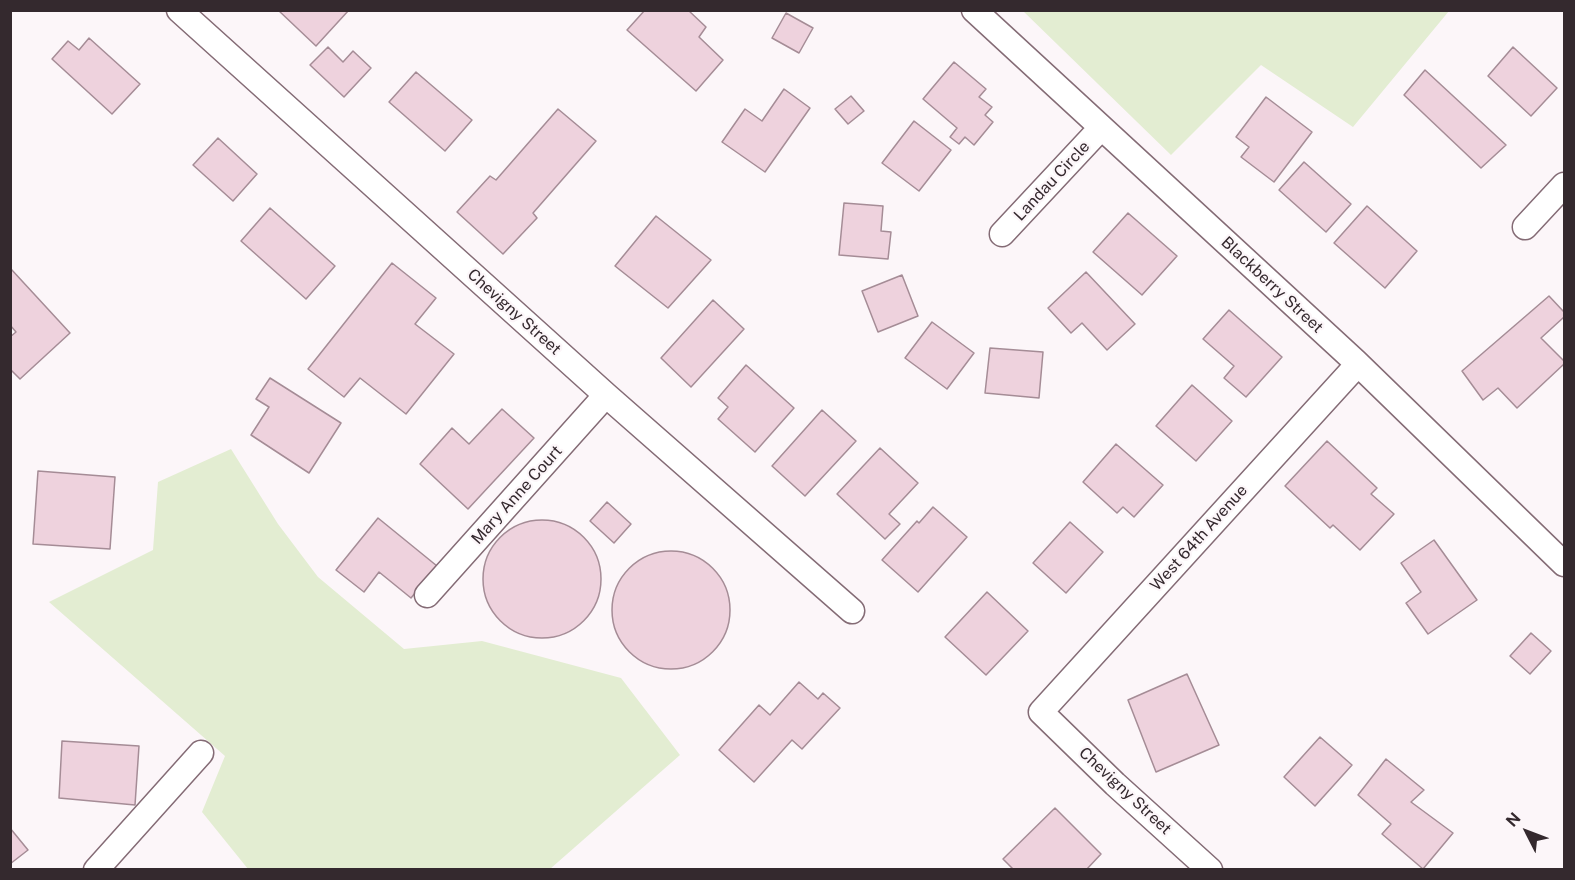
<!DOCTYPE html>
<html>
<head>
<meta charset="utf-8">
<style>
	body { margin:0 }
	#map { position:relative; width:1575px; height:880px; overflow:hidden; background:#fcf6f9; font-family:"Public Sans",sans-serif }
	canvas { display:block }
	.frame { position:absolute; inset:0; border:12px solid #34292e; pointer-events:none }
	.north { position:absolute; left:1497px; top:802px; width:60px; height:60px; -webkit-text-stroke:4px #fcf6f9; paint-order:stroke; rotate:312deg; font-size:16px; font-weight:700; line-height:24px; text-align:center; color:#34292e }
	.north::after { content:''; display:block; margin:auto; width:21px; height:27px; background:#34292e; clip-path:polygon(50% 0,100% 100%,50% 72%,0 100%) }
</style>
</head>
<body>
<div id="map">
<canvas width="1575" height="880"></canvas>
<div class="frame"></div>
<div class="north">N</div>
</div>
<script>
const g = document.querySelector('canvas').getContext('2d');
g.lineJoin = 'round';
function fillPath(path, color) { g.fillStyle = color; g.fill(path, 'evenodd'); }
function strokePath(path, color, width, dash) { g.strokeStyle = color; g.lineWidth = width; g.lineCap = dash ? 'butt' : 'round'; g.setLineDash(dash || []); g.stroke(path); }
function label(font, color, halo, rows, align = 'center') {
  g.font = font + ' "Public Sans",sans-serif'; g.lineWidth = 4.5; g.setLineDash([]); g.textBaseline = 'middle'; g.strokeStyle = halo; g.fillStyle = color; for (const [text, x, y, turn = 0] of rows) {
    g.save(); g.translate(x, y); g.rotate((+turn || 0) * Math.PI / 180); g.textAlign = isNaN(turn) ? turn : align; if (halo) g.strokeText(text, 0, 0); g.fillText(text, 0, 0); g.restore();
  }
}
fillPath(new Path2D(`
	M1023 11H1449L1353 127 1261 65 1171 155Z
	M231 449 278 524 318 577 404 649 482 641 621 678 680 755 550 869H248L202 812 225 756 49 602 153 550 158 482Z`), '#e3edd2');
const building = new Path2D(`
	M278 10H349L316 46Z
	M645 10H688L706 27 699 37 723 60 696 91 627 30Z
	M786 13 813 28 799 53 772 38Z
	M89 38 140 84 112 114 52 59 68 41 79 50Z
	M328 47 343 62 353 51 371 68 344 97 310 65Z
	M1513 47 1557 88 1531 116 1488 76Z
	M954 62 986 89 979 97 992 107 985 115 993 122 974 145 965 137 959 144 950 137 957 128 923 99Z
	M1425 70 1506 145 1481 168 1404 95Z
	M416 72 472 120 445 151 389 102Z
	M784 89 810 108 765 172 722 142 745 109 762 121Z
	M851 96 864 111 848 124 835 109Z
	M1266 97 1312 132 1274 182 1241 157 1249 147 1236 137Z
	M558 109 596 141 533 213 537 218 503 254 457 212 490 176 496 180Z
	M914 121 951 150 919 191 882 163Z
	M218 138 257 174 233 201 193 165Z
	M1304 162 1351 204 1326 232 1279 190Z
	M844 203 883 206 881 231 891 232 888 259 839 255Z
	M1367 206 1417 251 1385 288 1334 243Z
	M270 208 335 266 306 299 241 241Z
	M1128 213 1177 256 1142 295 1093 252Z
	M656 216 711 260 668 308 615 266Z
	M392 263 436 298 415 324 454 354 406 414 360 378 344 397 308 369Z
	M11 269 70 333 20 379 10 369V337L16 332 10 325Z
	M1086 272 1135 324 1107 350 1082 323 1071 333 1048 308Z
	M902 275 918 316 878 332 862 291Z
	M1549 296 1564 312V317L1541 338 1564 361V364L1517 408 1498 388 1483 400 1462 371Z
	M713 300 744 329 691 387 661 358Z
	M1229 310 1282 357 1246 397 1224 378 1234 366 1203 339Z
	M932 322 974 353 947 389 905 358Z
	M990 348 1043 352 1039 398 985 393Z
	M746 365 794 408 755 452 718 419 728 407 718 398Z
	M270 378 341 423 309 473 251 435 269 407 256 399Z
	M1192 385 1232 421 1196 461 1156 426Z
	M502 409 534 438 468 509 420 464 452 428 469 444Z
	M822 410 856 441 805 496 772 466Z
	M1327 441 1377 488 1371 494 1394 514 1360 550 1333 525 1330 528 1285 486Z
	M1116 444 1163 485 1134 517 1123 507 1117 513 1083 482Z
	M880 448 918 483 889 514 900 524 885 539 837 494Z
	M38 471 115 477 110 549 33 544Z
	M607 502 631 524 614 543 590 521Z
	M933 507 967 537 918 592 882 560 917 521 919 523Z
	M378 518 437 566 411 598 379 572 364 592 336 570Z
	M483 579a59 59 0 1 1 118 0a59 59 0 1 1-118 0Z
	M1070 522 1103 552 1066 593 1033 563Z
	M1434 540 1477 600 1428 634 1406 603 1421 592 1401 563Z
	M612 610a59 59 0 1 1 118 0a59 59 0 1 1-118 0Z
	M987 592 1028 631 986 675 945 637Z
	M1531 633 1551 651 1530 674 1510 656Z
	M1187 674 1219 745 1156 772 1128 700Z
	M799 682 818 699 823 693 840 708 802 749 792 740 754 782 719 750 759 705 770 715Z
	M1320 737 1352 765 1315 806 1284 777Z
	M62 741 139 746 135 805 59 798Z
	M1386 759 1424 790 1411 802 1453 833 1423 869 1382 834 1391 824 1358 795Z
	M1055 808 1101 854 1086 870H1014L1003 859Z
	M10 828 28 850 10 864Z`);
fillPath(building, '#eed2dd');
strokePath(building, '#a58c96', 1.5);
const minor = new Path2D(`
	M179 10 606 395 852 611
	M974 10 1356 362 1564 564
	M1525 227 1564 185
	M1002 234 1101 128
	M427 595 606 395
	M96 870 201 753
	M1210 870 1115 784 1041 712 1358 364`);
strokePath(minor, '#846b75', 27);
strokePath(minor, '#fff', 24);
label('16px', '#34292e', '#fcf6f9', [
	["Landau Circle",1052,181,-47],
	["Blackberry Street",1272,285,43],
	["Chevigny Street",514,312,42],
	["Mary Anne Court",517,495,-48],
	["West 64th Avenue",1199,538,-48],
	["Chevigny Street",1125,791,43]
]);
</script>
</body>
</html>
